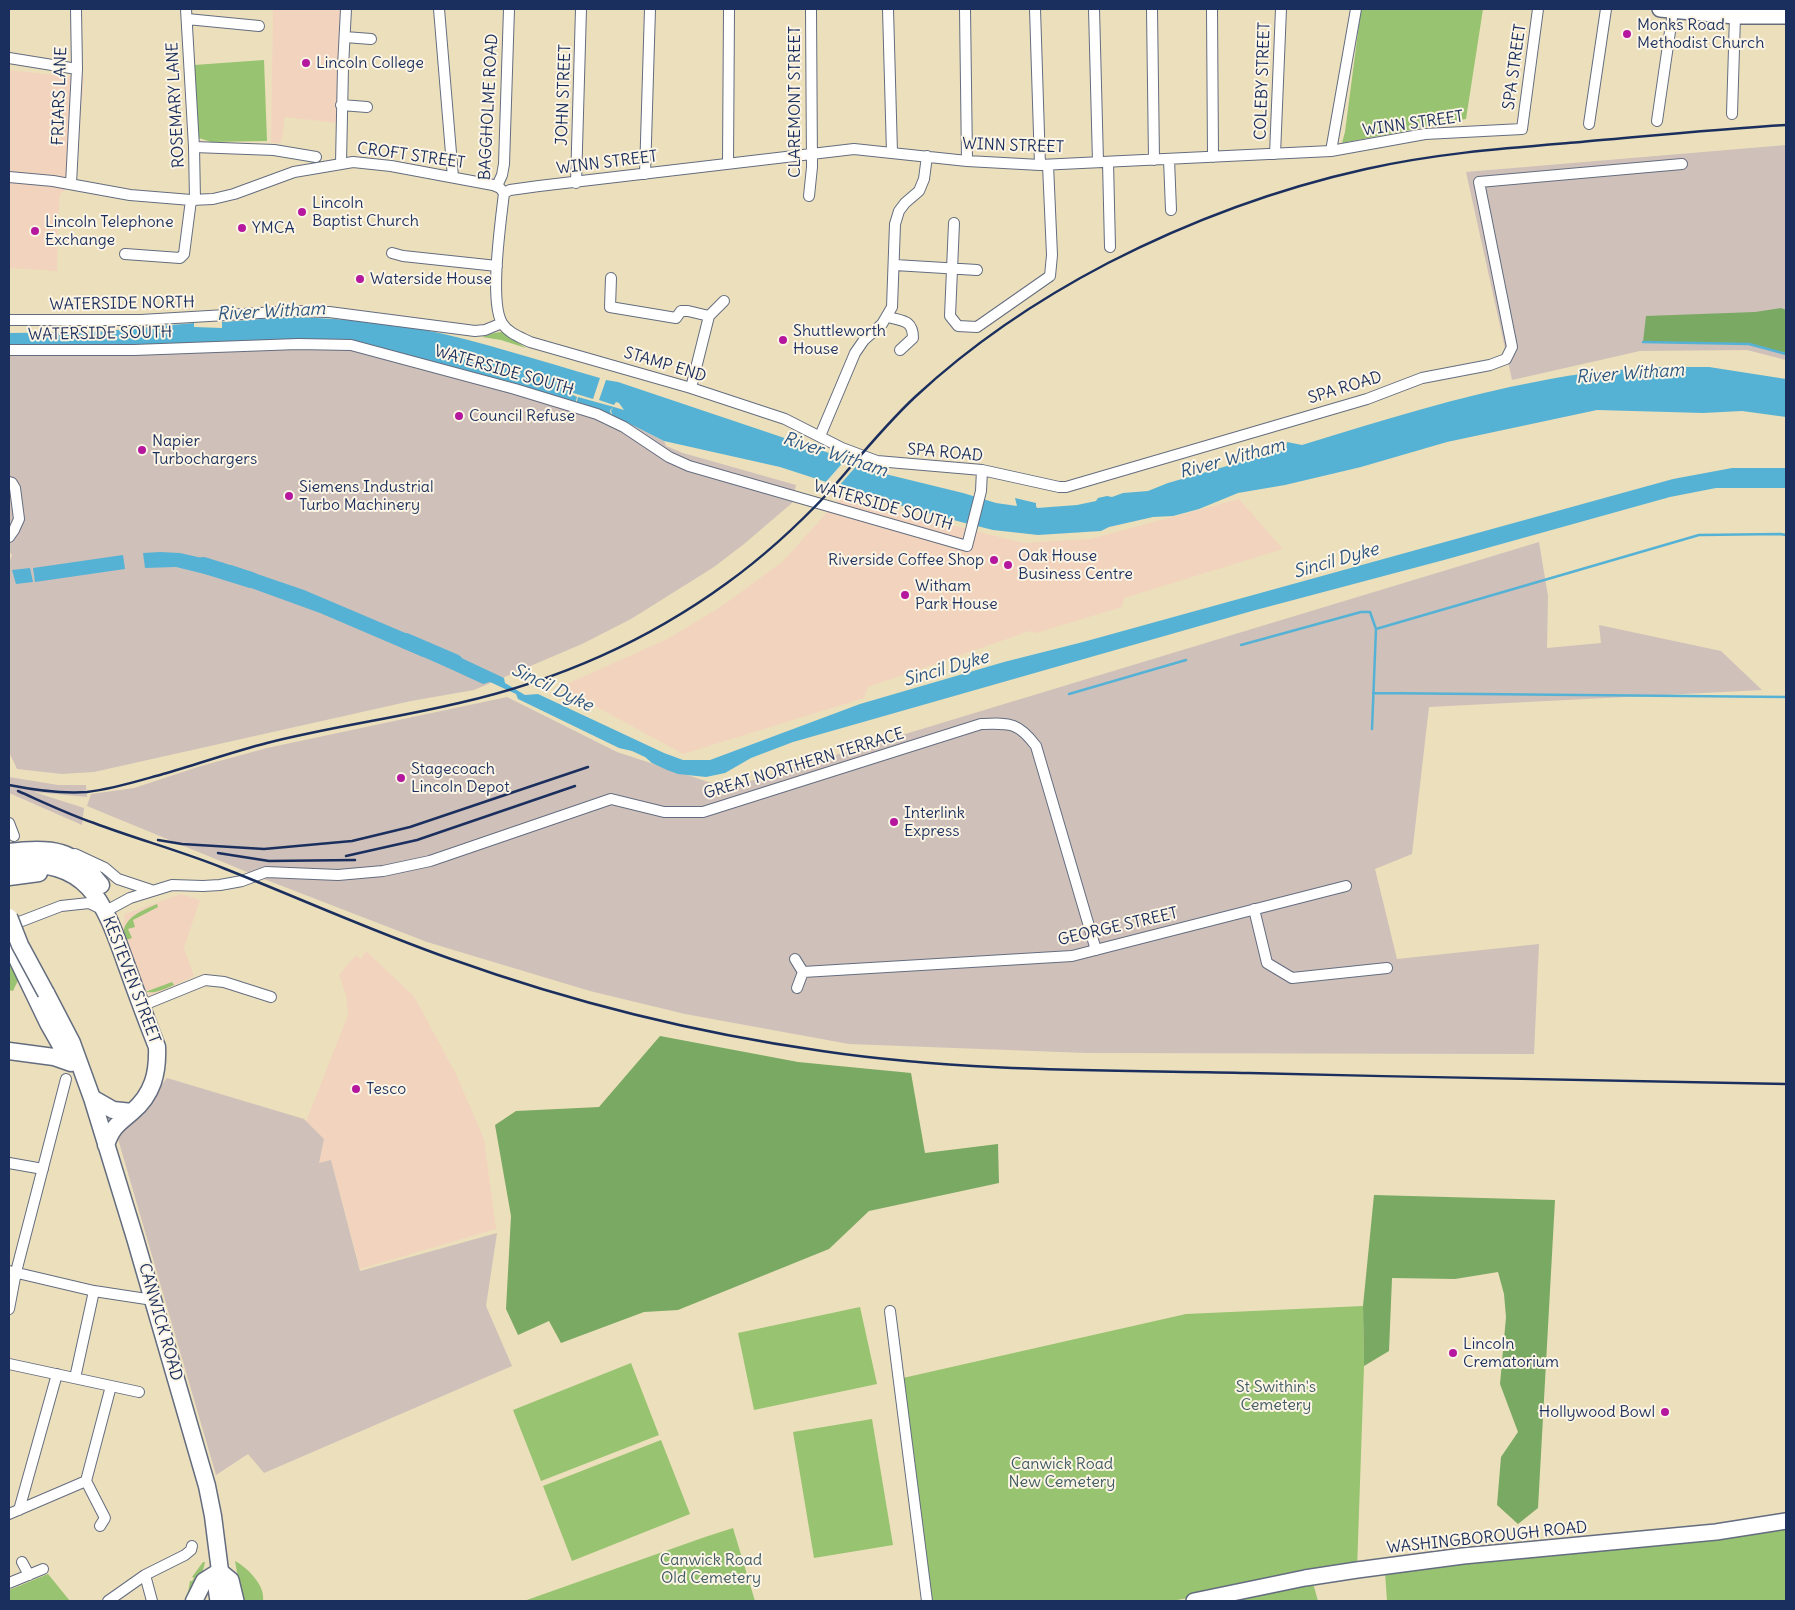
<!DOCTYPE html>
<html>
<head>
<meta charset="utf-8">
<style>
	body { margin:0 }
	#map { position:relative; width:1795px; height:1610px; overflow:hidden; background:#ecdfbc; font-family:Delius,sans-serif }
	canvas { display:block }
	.frame { position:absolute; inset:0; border:10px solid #1b2f5e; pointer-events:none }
</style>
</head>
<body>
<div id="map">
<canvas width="1795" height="1610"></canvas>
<div class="frame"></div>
</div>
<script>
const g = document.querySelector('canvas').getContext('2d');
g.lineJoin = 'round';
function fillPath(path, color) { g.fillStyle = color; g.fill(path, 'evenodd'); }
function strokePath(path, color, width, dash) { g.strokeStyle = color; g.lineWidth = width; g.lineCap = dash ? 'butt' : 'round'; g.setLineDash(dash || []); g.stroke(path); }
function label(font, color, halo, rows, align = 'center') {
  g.font = font + ' Delius,sans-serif'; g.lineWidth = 4; g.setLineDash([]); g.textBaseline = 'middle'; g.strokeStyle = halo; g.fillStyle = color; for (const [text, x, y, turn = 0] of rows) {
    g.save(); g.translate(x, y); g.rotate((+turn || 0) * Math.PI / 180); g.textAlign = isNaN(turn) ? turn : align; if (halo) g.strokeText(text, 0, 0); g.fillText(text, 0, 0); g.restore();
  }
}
fillPath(new Path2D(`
	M273 9H342L338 123 285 117 281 143H271Z
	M9 70 84 78 75 182 60 194 58 223 57 271 9 268Z
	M841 497 1023 543 1090 539 1239 499 1283 549 1124 598 1122 607 1036 633 1030 631 868 687 864 698 683 754 560 687 667 639 722 606 782 562Z
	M181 894 200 900 184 948 194 976 153 996 143 993 122 933 125 914Z
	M366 951 414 996 456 1074 484 1139 496 1229 360 1269 331 1160 318 1164 303 1129 348 1015 346 995 339 975 356 955 361 959Z`), '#f2d4be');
fillPath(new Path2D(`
	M1786 145V360L1747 350 1640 351 1512 380 1466 172Z
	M341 340 360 343 393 351 616 416 621 420 664 441 666 446 683 453 796 485 792 503 744 544 714 567 631 619 582 644 474 690 411 701 94 772 62 774 17 769 9 752V563L12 555 9 551V346H115Z
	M1539 542 1548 596 1547 648 1601 643 1599 625 1721 651 1762 690 1429 707 1412 854 1375 869 1397 959 1539 944 1534 1054 1087 1053 849 1044 685 1014 590 991 427 942 264 879 87 806 91 794 134 788 201 766 267 748 507 697 617 752 727 788Z
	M9 777 58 785H86L87 797 34 792 84 808 82 825 9 793Z
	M167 1078 304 1119 324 1139 319 1163 331 1160 360 1271 497 1233 486 1306 512 1366 264 1473 248 1454 216 1475 118 1139Z`), '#cfc0ba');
fillPath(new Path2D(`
	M1361 9H1483L1466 119 1342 143 1345 132Z
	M264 60 267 141 211 142 199 138 197 133 194 65Z
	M501 332 504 333 526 348 501 340 482 337 494 333Z
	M157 904 158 907 133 920 135 927 128 929 132 938 126 940 145 992 172 982 174 985C164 989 154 995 144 991L123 934C125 916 142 911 157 904Z
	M9 947 21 974 13 991 9 990Z
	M1363 1306 1364 1366 1357 1570 1171 1601H922L894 1380 1186 1314Z
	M860 1307 877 1384 754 1410 738 1333Z
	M631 1363 659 1435 541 1481 513 1410Z
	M872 1419 893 1545 814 1558 793 1432Z
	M661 1440 690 1514 572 1561 543 1486Z
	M733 1528 755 1601H524L705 1537Z
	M1786 1528V1601H1387L1385 1572 1469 1562Z
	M235 1561C247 1567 266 1586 263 1601H242Z
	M203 1562H205C202 1577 196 1587 187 1599L190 1581H192L194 1578 192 1577Z
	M48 1574 70 1601H9V1590Z
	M1313 1583 1318 1601H1219Z`), '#98c371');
fillPath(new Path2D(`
	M1781 308 1786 310V354L1749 344 1643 342 1646 316 1755 312Z
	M660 1036 798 1062 911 1073 925 1153 998 1144 999 1183 869 1211 829 1249 678 1310 644 1312 561 1343 549 1321 518 1335 506 1309 511 1216 495 1125 516 1111 599 1107Z
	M1374 1195 1555 1200 1538 1508 1518 1524 1497 1505 1501 1457 1518 1432 1500 1384 1506 1317 1504 1294 1498 1272 1455 1279 1392 1278 1389 1351 1364 1366 1363 1306Z`), '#7aa963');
fillPath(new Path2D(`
	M288 317C332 318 376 321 420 329 481 341 540 361 600 378L593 399 570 392 571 394 577 397 575 404 393 351 360 343 341 340 115 346H9V333L94 332 194 323V327L222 328V322Z
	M1656 367H1709L1786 379V417L1742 411 1703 413 1597 410 1447 442 1361 467 1285 485 1238 493 1199 509 1173 516 1153 517 1109 527 1101 531 1038 535 993 530 961 522 891 503 780 467 664 441 612 415 611 410 614 407 624 410 619 403 616 402 614 405 599 400 606 380 618 382 844 458 873 471 963 493 996 503 1017 506 1015 498 1036 503V506L1037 508 1077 505 1096 501 1098 498 1107 496 1112 497 1123 493 1148 491 1168 483 1286 449 1287 442 1302 445C1380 421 1459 396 1540 381 1578 373 1617 370 1656 367Z
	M578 397 614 407 610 410 611 415 576 404Z
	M1732 468H1786V488H1716L1670 497 1444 560 1252 611 793 742 751 758 725 773 706 777 678 774 667 770 652 763 645 757 632 751 619 748 518 699 516 694 490 682 483 684 431 660 438 647 504 678 505 683 525 695 538 694 664 753 683 760H710L860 704 1004 662 1083 642 1673 479Z
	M160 552 180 553 224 563 221 578 176 567 145 568 143 553Z
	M123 555 125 569 35 582 33 568Z
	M231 565 304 590 429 643 423 657 320 613 229 580Z
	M30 568 33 582 16 584 12 570Z`), '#56b2d4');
fillPath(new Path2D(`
	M847 458 860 462 837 488 824 484Z`), '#ecdfbc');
strokePath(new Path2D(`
	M1643 342 1749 344 1786 354
	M1376 629 1699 535 1780 534 1786 535
	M1241 645 1361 612H1370L1376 629 1372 729
	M1373 693 1786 697
	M1069 694 1186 660`), '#56b2d4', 2.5);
strokePath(new Path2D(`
	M203 565 251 580
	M406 641 455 662`), '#56b2d4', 16);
const minor = new Path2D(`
	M186 9 194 147 195 200
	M439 9 453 177
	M888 9 892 153
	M965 9 967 161
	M1035 9 1040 165
	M1094 9 1098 162
	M1152 9 1154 160
	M1212 9 1213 157
	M187 19 259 26
	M345 37 371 39
	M9 58 77 69
	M341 105 367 107
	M1732 114 1735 16
	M1657 121 1673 11
	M1589 124 1606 9
	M194 147 274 150 316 157
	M1331 151 1356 9
	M1275 154 1281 9
	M1169 159 1171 210
	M1108 162 1110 247
	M341 163 343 67 346 9
	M728 163 729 9
	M645 174 650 9
	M9 177 53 181 130 195 191 200 213 199 234 194 294 172 353 162 391 166 493 185 500 188 504 193C501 220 489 301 502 323 508 333 520 337 530 342L691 388 785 419 842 448 877 461 982 470 1059 487H1066L1367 399 1422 378 1490 365 1506 359 1512 347 1479 182 1682 164
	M576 183 581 9
	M71 184 77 69 76 9
	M497 186 502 175 504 164 509 9
	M504 193 510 190 539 186 854 149 967 161 1040 165 1331 151 1425 134 1522 129 1538 9
	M809 196 812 167 811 9
	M954 223 950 316 958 326 977 327 1050 276 1052 255 1048 165
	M392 253 403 256 497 266
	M125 254 180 258 184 254 191 200
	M895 265 977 270
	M611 278 610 307 676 318 681 311H688L709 316
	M888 317C903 321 913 320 913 338L900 350
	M9 320H141L294 311 329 312 475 331 485 330 502 323
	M9 350H134L298 344 351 345 515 389 597 414 624 427 669 457 689 466 967 546 981 491 982 470
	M691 388 709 316 724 301
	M820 436 855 353 864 340 882 324 892 307 895 224 899 211 905 203 919 191 924 179 927 156
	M9 482 12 483 15 488 19 519 14 530 9 537
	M9 823 14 836
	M75 854 105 868 118 879 151 890
	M1254 909 1267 963 1292 978 1387 968
	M9 926 61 906 89 903 106 911 130 898 172 885 203 886 220 885 242 881 266 872 338 875 383 871 430 861 611 799 664 812H703L981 724C1010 723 1018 722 1036 746L1096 950
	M795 959 803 972 1072 956 1346 886
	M797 988 803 972
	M141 1006 205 980 224 982 271 997
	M9 1163 43 1169
	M9 1271 94 1291 153 1300
	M9 1309 16 1272 66 1079
	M890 1311 927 1601
	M9 1364 139 1392
	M75 1378 94 1291
	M19 1510 57 1374
	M9 1514 86 1481
	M100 1526 105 1518 86 1481 111 1386
	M22 1562 29 1575
	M145 1575 152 1601
	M9 1583 43 1569
	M108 1601 145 1575 185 1555 191 1550 192 1546`);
const secondary = new Path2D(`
	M1660 9 1735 16H1786
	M218 1601 215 1581 220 1571 231 1580 236 1601
	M1194 1601 1305 1578 1357 1570 1463 1556 1716 1532 1786 1521`);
const primary = new Path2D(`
	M9 852C25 850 45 848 61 853 76 857 92 873 101 885
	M9 865C88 858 103 899 126 964 136 992 146 1019 157 1047 158 1073 153 1094 132 1112 118 1124 112 1127 106 1145
	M9 877 39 873
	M9 942 48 1023 69 1060
	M46 993 72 1043 92 1098 135 1238 207 1486 213 1516 220 1571 223 1580 226 1601
	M9 1051 54 1057 71 1063
	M92 1098 113 1110 132 1112
	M194 1601 204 1581 220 1571`);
strokePath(minor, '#646d7f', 12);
strokePath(secondary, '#646d7f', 18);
strokePath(primary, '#646d7f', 19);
strokePath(minor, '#fff', 10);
strokePath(secondary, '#fff', 15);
strokePath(primary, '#fff', 16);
strokePath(new Path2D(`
	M9 785C34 790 61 794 87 792 113 789 138 781 163 774 198 764 232 752 267 743 330 727 396 718 459 703 556 681 646 642 727 583 763 557 798 525 829 492 857 460 884 426 915 397 972 344 1039 299 1108 263 1190 221 1276 189 1366 169 1437 153 1508 148 1581 142 1649 136 1718 129 1786 125
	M18 791C43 802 68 814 94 823 136 839 181 851 223 868 299 898 374 932 451 959 571 1002 696 1033 822 1051 963 1072 1107 1070 1249 1073 1428 1077 1607 1082 1786 1084
	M158 840 182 844 264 849 352 841 410 827 588 767
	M218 853 269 861 355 860
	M346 856 417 840 575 786`), '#1b2f5e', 2.5);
const primaryBridge = new Path2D(`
	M9 917 20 945 46 993`);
strokePath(primaryBridge, '#646d7f', 19, []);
strokePath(primaryBridge, '#fff', 16);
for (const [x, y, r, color] of [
	[1627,34,5,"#b5179e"],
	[306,63,5,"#b5179e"],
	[302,212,5,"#b5179e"],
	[242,228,5,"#b5179e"],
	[35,231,5,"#b5179e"],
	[360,279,5,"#b5179e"],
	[783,340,5,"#b5179e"],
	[459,416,5,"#b5179e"],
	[142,450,5,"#b5179e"],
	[289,496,5,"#b5179e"],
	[994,560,5,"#b5179e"],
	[1008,565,5,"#b5179e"],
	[905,595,5,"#b5179e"],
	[401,778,5,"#b5179e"],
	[894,822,5,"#b5179e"],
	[356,1089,5,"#b5179e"],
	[1453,1353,5,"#b5179e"],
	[1665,1412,5,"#b5179e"]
]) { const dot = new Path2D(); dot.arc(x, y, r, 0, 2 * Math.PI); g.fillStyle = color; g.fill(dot); strokePath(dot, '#fcf5e5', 2); }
label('16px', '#1b2f5e', '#fcf5e5', [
	["Monks Road",1637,25],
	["Methodist Church",1637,43],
	["Lincoln College",316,63],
	["Lincoln",312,203],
	["Baptist Church",312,221],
	["Lincoln Telephone",45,222],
	["Exchange",45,240],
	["YMCA",252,228],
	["Waterside House",370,279],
	["Shuttleworth",793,331],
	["House",793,349],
	["Council Refuse",469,416],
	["Napier",152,441],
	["Turbochargers",152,459],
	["Siemens Industrial",299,487],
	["Turbo Machinery",299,505],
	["Oak House",1018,556],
	["Business Centre",1018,574],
	["Riverside Coffee Shop",984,560,"right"],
	["Witham",915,586],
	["Park House",915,604],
	["Stagecoach",411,769],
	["Lincoln Depot",411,787],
	["Interlink",904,813],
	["Express",904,831],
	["Tesco",366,1089],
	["Lincoln",1463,1344],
	["Crematorium",1463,1362],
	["Hollywood Bowl",1655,1412,"right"]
], 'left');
label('16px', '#1b2f5e', '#fcf5e5', [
	["SPA STREET",1515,67,-82],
	["COLEBY STREET",1263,81,-88],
	["JOHN STREET",564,95,-88],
	["FRIARS LANE",60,96,-88],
	["CLAREMONT STREET",795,102,-90],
	["ROSEMARY LANE",176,105,-93],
	["BAGGHOLME ROAD",489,107,-87],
	["WINN STREET",1413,124,-8],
	["WINN STREET",1013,146,2],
	["CROFT STREET",411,156,8],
	["WINN STREET",607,163,-7],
	["WATERSIDE NORTH",122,304,-1],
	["WATERSIDE SOUTH",100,334,-1],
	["STAMP END",665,365,17],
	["WATERSIDE SOUTH",504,371,16],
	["SPA ROAD",1345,388,-17],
	["SPA ROAD",945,453,5],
	["WATERSIDE SOUTH",883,506,16],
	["GREAT NORTHERN TERRACE",804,764,-17],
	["GEORGE STREET",1118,927,-13],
	["KESTEVEN STREET",131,980,69],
	["CANWICK ROAD",160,1322,74],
	["WASHINGBOROUGH ROAD",1487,1538,-6]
]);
label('16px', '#405b64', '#fcf5e5', [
	["St Swithin's",1276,1387],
	["Cemetery",1276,1405],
	["Canwick Road",1062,1464],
	["New Cemetery",1062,1482],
	["Canwick Road",711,1560],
	["Old Cemetery",711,1578]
]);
label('italic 18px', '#2d5681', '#fcf5e5', [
	["River Witham",271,312,-3],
	["River Witham",1630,374,-4],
	["River Witham",835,455,18],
	["River Witham",1232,459,-15],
	["Sincil Dyke",1336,561,-16],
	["Sincil Dyke",946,669,-16],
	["Sincil Dyke",552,688,26]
]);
</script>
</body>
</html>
